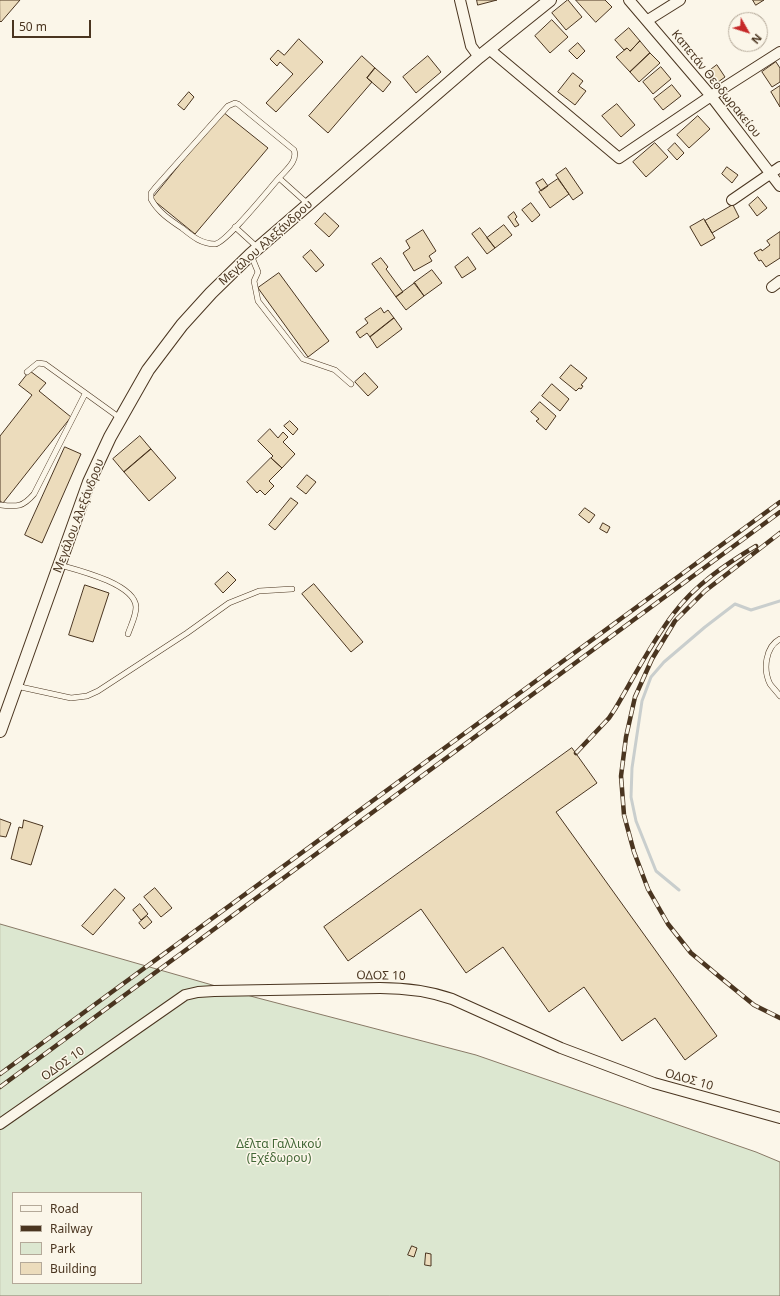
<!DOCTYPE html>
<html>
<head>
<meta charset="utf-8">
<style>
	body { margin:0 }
	#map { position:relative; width:780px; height:1296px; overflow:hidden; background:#fbf6e9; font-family:"Noto Sans",sans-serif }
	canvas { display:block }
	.legend { position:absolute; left:12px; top:1192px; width:130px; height:92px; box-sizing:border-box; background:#fbf6e9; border:1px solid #b4a999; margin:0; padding:5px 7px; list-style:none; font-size:12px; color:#4a3520 }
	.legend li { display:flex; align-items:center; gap:8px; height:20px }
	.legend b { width:20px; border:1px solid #b4a999 }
	.north { position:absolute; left:728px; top:12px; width:40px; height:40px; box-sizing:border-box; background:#fbf6e9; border:1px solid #b4a999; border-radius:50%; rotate:129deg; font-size:11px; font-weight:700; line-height:16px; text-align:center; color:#4a3520 }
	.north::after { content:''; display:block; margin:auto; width:14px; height:18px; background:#c62828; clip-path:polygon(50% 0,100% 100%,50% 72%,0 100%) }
	.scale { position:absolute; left:12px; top:20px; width:79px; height:18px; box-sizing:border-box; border:2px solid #4a3520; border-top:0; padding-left:5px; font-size:12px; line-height:14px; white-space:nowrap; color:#4a3520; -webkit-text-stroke:3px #fbf6e9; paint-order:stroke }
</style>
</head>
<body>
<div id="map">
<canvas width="780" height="1296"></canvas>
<ul class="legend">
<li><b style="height:5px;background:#fbf6e9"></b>Road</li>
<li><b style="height:5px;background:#4a3520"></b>Railway</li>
<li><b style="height:11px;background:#dce7d0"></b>Park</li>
<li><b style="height:11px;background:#ecdcbc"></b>Building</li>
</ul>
<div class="north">N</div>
<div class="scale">50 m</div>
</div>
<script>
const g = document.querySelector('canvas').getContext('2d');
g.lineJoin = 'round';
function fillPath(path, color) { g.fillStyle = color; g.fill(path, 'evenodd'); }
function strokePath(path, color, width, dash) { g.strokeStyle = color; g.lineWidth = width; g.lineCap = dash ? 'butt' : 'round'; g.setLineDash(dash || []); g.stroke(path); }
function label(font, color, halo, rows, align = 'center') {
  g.font = font + ' "Noto Sans",sans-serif'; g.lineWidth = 3; g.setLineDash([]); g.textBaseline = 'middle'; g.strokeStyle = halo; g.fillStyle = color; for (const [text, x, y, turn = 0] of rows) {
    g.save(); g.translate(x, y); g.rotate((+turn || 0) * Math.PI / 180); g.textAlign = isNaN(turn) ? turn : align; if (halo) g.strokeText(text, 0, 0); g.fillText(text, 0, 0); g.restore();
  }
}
const green = new Path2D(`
	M0 924 254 997 476 1055 756 1152 780 1162V1296H0ZM13 1193H141V1283H13Z`);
fillPath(green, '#dce7d0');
strokePath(green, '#887966', 1);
strokePath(new Path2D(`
	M679 890 656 871 636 821 631 797 632 768 642 701 651 677 664 662 705 627 735 604 751 610 780 601`), '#c9cecd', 3);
const building = new Path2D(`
	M0 0H20L1 22 0 21Z
	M477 0H497L478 5Z
	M568 0 582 17 566 30 552 13Z
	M576 0H605L612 7 596 22Z
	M753 0H764L756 5Z
	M552 20 568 37 550 53 535 36Z
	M629 28 640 41 630 51 627 48 624 50 615 40Z
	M299 39 323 62 276 112 266 103 293 74 280 62 277 66 270 59 278 50 284 55Z
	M640 41 650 53 630 72 616 57 627 48 630 51Z
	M578 43 585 51 577 59 569 51Z
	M650 53 660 63 639 82 630 72Z
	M362 56 375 68 367 78 372 82 328 133 309 116Z
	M428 56 441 72 416 93 403 77Z
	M776 62 780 68V82L772 87 762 72Z
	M717 65 725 77 714 85 705 74Z
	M661 67 671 79 653 94 643 82Z
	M375 68 391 82 383 92 367 78Z
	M573 73 583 81 579 86 586 91 575 105 558 92Z
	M672 85 681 96 663 110 654 99Z
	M780 86V107L771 92Z
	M189 92 194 97 184 110 178 105Z
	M617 104 635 125 621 137 602 116Z
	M223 112 268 148 195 234 152 199Z
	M698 116 710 129 689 148 677 135Z
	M655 143 668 157 646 177 633 162Z
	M675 143 684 153 677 160 668 150Z
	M727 167 738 175 732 183 722 174Z
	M566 168 583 193 573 200 556 175Z
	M543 179 548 186 541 191 536 183Z
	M558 179 569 194 550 208 539 192Z
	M758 197 767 208 757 216 749 205Z
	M531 203 540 215 532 222 522 210Z
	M733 205 739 217 712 233 705 221Z
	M514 212 517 217 515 219 519 225 515 227 508 217Z
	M325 213 339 226 329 237 315 224Z
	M704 219 715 238 701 246 690 227Z
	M504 225 512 235 495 248 487 238Z
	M480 228 495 248 487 254 472 234Z
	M423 230 436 251 429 256 432 261 414 271 403 253 410 248 406 241Z
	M780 232V258L766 267 761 260 759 261 754 253 761 249 762 251 770 245 767 241Z
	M311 250 324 265 316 272 303 257Z
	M468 257 476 269 462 278 455 267Z
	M381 258 388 267 386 269 403 292 396 297 372 264Z
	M432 270 442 283 424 296 414 283Z
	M279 273 329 341 308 357 258 288Z
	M415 283 424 296 406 310 396 297Z
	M381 308 384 313 388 310 394 318 370 337 367 333 360 338 356 332 368 323 365 319Z
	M394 318 402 329 377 348 370 337Z
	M571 365 587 378 581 385 583 386 581 389 579 388 576 391 560 378Z
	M30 371 46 383 39 391 71 417 3 503 0 501V436L32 395 19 385Z
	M365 373 378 387 368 396 355 382Z
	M552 384 569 399 560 411 542 396Z
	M540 402 556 416 546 430 536 421 539 419 531 412Z
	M290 421 298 429 293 435 284 426Z
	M270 429 278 438 283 432 288 437 283 442 295 454 282 468 271 458 273 456 258 441Z
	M140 436 151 449 124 472 113 459Z
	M65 447 81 454 42 543 25 535Z
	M151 449 176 478 149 501 124 472Z
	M271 458 282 468 269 481 274 486 265 495 260 490 257 493 247 482Z
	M307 475 316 482 306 494 297 487Z
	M291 498 298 503 275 530 269 525Z
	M585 508 595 515 589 523 579 515Z
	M603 523 610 527 607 533 600 529Z
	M228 572 236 580 223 593 215 584Z
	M314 584 363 642 351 652 302 594Z
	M85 585 109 593 93 642 69 635Z
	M572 748 597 783 556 812 717 1036 685 1060 655 1018 622 1041 584 987 549 1012 503 947 466 973 421 909 348 961 324 927Z
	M0 819 11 823 6 837 0 836Z
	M24 820 43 826 31 865 11 859 19 827 22 828Z
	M155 888 172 908 161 917 144 897Z
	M115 889 125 898 93 935 82 926Z
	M140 904 148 914 141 920 133 910Z
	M147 916 152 922 144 929 139 923Z
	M412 1246 417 1248 414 1257 408 1255Z
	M426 1253 431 1254V1266L425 1265Z`);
fillPath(building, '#ecdcbc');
strokePath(building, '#4a3520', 1);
const service = new Path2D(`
	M279 178C269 189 226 243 215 244 201 244 192 236 182 228 170 220 158 212 151 199V193L155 188 228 106 235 103 238 104 294 150C298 161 286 170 279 178L308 204
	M235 227 258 248
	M251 255 258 272 254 281 258 301 303 359 335 370 351 384
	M27 372 38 363 45 364 120 418
	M1 505C17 507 23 507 34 494L85 394
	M60 565C78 570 135 584 136 607 136 616 131 625 128 634
	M780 639C765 647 763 670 770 684 773 688 777 692 780 696
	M16 686 71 698 87 696 98 691 187 633 229 603 259 591 292 589`);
const minor = new Path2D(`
	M460 0 471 46 479 57
	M629 0 711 96 780 186
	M648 20 680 0
	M489 49 619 158 711 96 780 52
	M732 200 780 167
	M772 287 780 281
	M0 1124 185 995 198 992 214 991 380 988C405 988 429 991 452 999L561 1048 654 1083 780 1118`);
const tertiary = new Path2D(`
	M0 731 89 482 110 437 148 370 182 325 211 293 251 254 479 57 550 0`);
strokePath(service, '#4a3520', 6);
strokePath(minor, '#4a3520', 12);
strokePath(tertiary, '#4a3520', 14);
strokePath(service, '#fbf6e9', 5);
strokePath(minor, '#fbf6e9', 10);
strokePath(tertiary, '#fbf6e9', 12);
const rail = new Path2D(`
	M780 533 705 591 675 621 652 659 635 697 626 737 621 776 624 815 634 852 648 889 668 924 691 953 721 978 754 1005 780 1018
	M576 753 609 718 615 709C634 677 651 643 674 613 695 585 726 564 756 546
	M0 1074 780 502
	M0 1087 780 512`);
strokePath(rail, '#4a3520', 4.5);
strokePath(rail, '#fbf6e9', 3, [9]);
label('12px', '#4a3520', '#fbf6e9', [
	["Καπετάν Θεοδωρακείου",716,84,51],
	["Μεγάλου Αλεξάνδρου",266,243,-42],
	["Μεγάλου Αλεξάνδρου",79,516,-69],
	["ΟΔΟΣ 10",381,976,1],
	["ΟΔΟΣ 10",63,1064,-35],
	["ΟΔΟΣ 10",689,1080,16]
]);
label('12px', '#436837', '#fbf6e9', [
	["Δέλτα Γαλλικού",279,1145],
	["(Εχέδωρου)",279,1159]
]);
</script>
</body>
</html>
